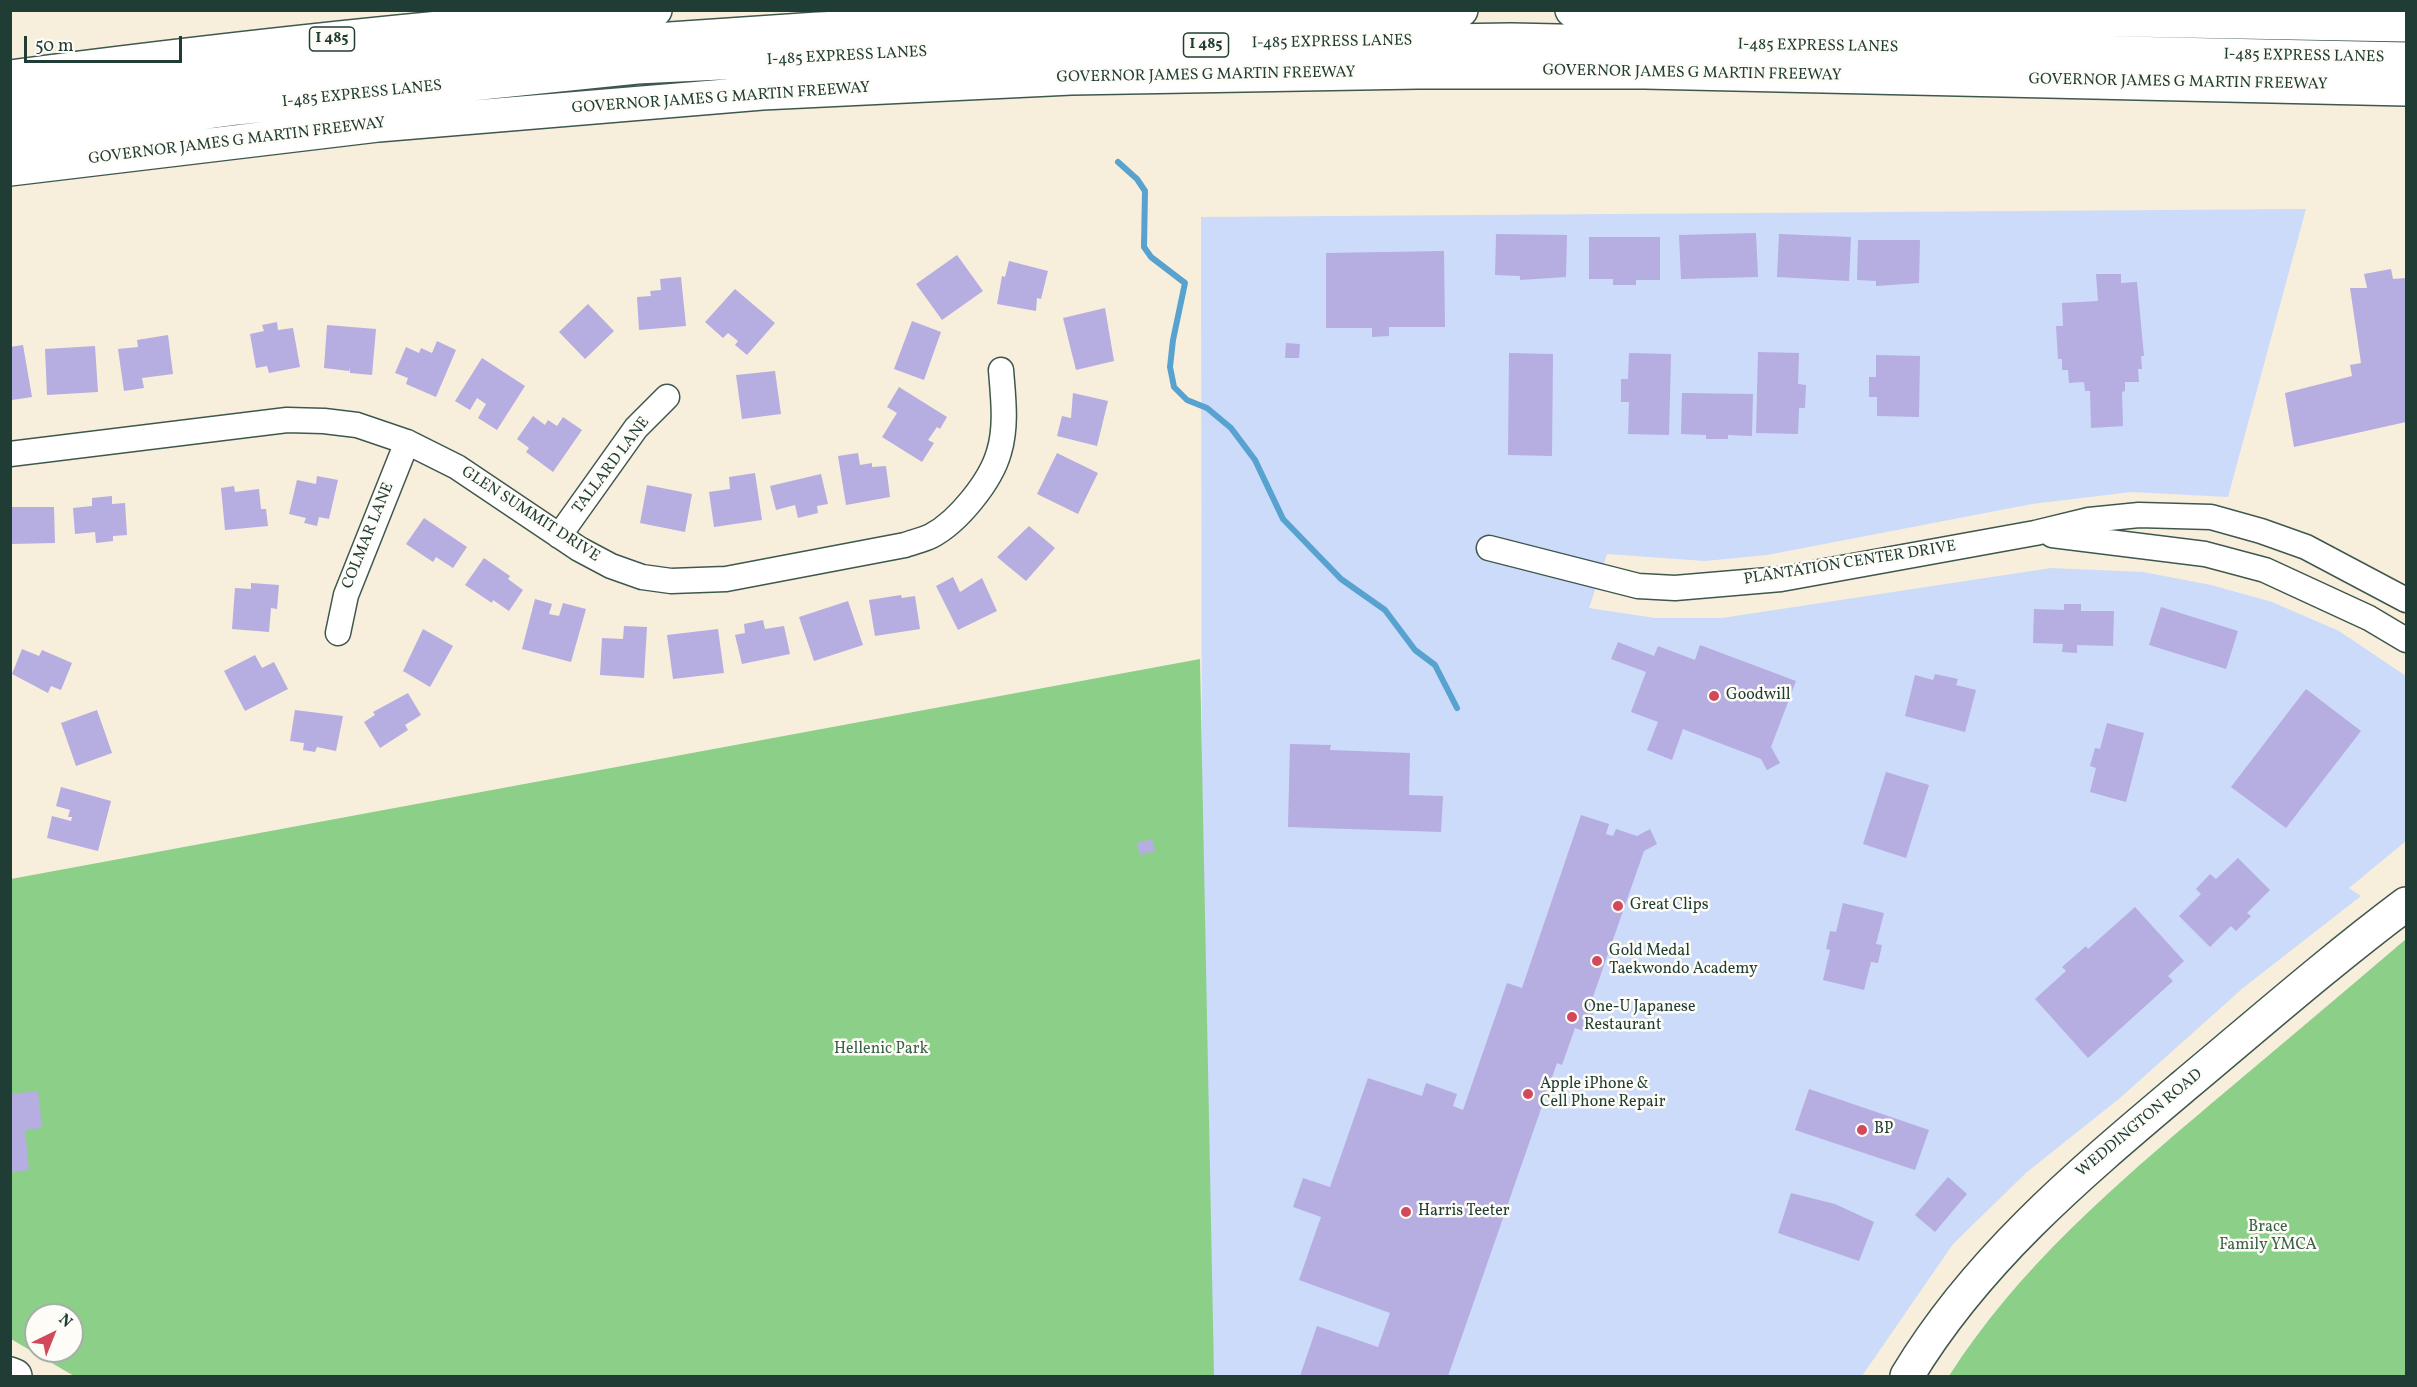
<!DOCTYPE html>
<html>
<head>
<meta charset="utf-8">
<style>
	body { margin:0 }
	#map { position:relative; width:2417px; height:1387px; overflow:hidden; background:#f7eedc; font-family:Vollkorn,serif }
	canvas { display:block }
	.frame { position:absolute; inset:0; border:12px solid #1f3d34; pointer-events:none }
	.north { position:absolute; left:24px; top:1303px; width:60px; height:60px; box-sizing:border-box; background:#fdfcf7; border:2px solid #a4b0a9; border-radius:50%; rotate:43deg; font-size:16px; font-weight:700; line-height:24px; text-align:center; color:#1f3d34 }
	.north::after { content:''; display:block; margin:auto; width:21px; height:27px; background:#d1495b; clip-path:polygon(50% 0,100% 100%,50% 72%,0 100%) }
	.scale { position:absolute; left:24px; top:36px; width:158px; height:27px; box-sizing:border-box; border:3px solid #1f3d34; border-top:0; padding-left:8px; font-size:18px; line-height:21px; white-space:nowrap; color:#1f3d34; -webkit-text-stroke:4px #fdfcf7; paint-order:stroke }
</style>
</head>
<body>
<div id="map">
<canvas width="2417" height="1387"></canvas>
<div class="frame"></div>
<div class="north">N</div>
<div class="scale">50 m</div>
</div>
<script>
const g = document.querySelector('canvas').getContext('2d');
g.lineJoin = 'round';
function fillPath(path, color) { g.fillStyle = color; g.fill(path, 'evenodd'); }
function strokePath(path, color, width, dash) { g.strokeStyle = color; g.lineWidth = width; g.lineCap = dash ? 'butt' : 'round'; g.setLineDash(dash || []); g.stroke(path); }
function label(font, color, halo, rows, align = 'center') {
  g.font = font + ' Vollkorn,serif'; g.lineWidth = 5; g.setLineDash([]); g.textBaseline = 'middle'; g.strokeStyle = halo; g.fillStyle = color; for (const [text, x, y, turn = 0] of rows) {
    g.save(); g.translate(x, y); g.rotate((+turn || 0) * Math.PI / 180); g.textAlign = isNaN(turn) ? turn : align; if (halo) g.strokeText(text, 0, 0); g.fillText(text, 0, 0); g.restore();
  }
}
fillPath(new Path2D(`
	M2306 209 2228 497 2131 492 2032 504 1767 555 1705 561 1607 554 1589 608 1655 618H1722L2051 568 2143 572 2211 585 2272 602 2339 631 2406 676V841L2349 888 2361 896 2243 988 2120 1098 2027 1172 1953 1244 1862 1376H1212L1202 880 1201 217Z`), '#ccdbfa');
fillPath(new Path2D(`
	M1200 659 1214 1376H74L11 1339V879ZM36 1315H72V1351H36Z
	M2406 939V1376H1949C2018 1268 2115 1185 2212 1103 2277 1048 2342 994 2406 939Z`), '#8bcf88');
strokePath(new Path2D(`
	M1118 162 1137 179 1145 191 1144 247 1151 257 1185 283 1173 340 1170 367 1174 387 1187 400 1207 408 1231 428 1255 460 1283 519 1341 579 1385 610 1415 650 1435 665 1457 708`), '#58a2d0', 6);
fillPath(new Path2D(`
	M1756 233 1758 277 1681 279 1679 235Z
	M1496 234 1567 235 1566 277 1520 280V276L1495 275Z
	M1779 234 1851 237 1849 281 1777 277Z
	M1589 237H1660V280H1636V285H1613V279H1589Z
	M1858 240H1920L1919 283 1876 286V281L1857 280Z
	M1444 251 1445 327H1389V336L1372 337V328H1326V253Z
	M957 255 983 291 942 320 916 284Z
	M1009 261 1048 271 1041 299 1037 298 1036 311 997 304 1002 276 1005 277Z
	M2391 269 2393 279 2406 278V422L2294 447 2285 393 2352 376 2350 365 2361 363 2350 288H2367L2364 274Z
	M2096 274H2121V283L2137 282 2144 356H2141L2142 369H2138L2139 382H2125V391L2122 392 2123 426 2091 428 2090 391H2085L2084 382 2069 383 2068 370H2062V359H2058L2056 326H2063L2062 303 2098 301Z
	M681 277 686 326 639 330 637 297 651 296 650 291 661 290 660 279Z
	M735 289 775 323 747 355 735 345 738 341 728 333 723 338 705 322Z
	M588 304 614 331 585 359 559 332Z
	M1105 308 1114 361 1076 370 1063 318Z
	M912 321 941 332 924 380 894 369Z
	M277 322 278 330 293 328 300 367 269 373 267 366 256 368 250 334 264 331 262 325Z
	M327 325 376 329 372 375 350 373 349 366V371L324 368Z
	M168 335 173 374 142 378 144 388 124 391 118 349 138 347 137 340Z
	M437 341 456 350 436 397 406 384 408 378 395 373 406 347 419 353 421 348 432 353Z
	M1286 343 1300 344 1299 358H1285Z
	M23 345 32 397 12 400 10 347Z
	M95 346 98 392 47 395 45 349Z
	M1758 352 1799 353 1798 384 1806 385 1805 408H1799L1798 434 1756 433Z
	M1509 353 1553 354 1552 456 1508 455Z
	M1629 353 1671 354 1669 435 1628 434 1629 402H1621V379H1628Z
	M1876 355 1920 356 1919 417 1877 416V397H1869V377H1876Z
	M482 358 525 386 497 430 478 418 486 404 477 398 470 410 455 401Z
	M775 371 781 414 742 419 736 375Z
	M899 387 947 417 940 429 937 427 928 440 934 443 922 462 882 437 897 413 887 407Z
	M1073 393 1108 401 1097 446 1057 436 1062 416 1071 418Z
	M1682 393 1753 394 1752 436 1728 435V439H1706V435L1681 434Z
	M533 416 545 425 548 420 557 426 563 417 582 430 553 472 526 452 529 448 517 439Z
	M858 453 860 465 872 463V467L886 466 890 497 846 505 838 456Z
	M1057 453 1098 473 1078 514 1037 494Z
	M755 473 762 520 714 527 709 492 730 489 729 477Z
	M821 474 828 504 817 506 818 513 798 518 795 505 776 510 770 486Z
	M317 476 338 480 329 519 319 517 317 526 304 523 306 518 289 514 297 480 316 484Z
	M647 485 692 494 685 532 640 523Z
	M234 486 235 492 259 489 261 509H266L268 526 225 530 221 488Z
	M112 496V504L125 503 127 535 113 536V541L96 543 95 532 75 534 73 508 92 506V498Z
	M10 507H54L55 543 10 544Z
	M424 518 467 547 453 568 436 557 433 562 406 544Z
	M1029 526 1055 548 1026 581 997 557Z
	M484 558 510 576 508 579 523 590 509 611 493 600 492 603 465 585Z
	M953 577 960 592 982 578 997 611 958 630 936 586Z
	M251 583 279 585 277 609 271 608 269 632 232 629 235 588 251 589Z
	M901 595 902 598 915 596 920 629 875 636 869 600Z
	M535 599 552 604 549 614 559 616 563 603 586 609 571 662 522 649Z
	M848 601 863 645 814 661 799 617Z
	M2064 604H2081V611H2114L2113 646 2077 645V653L2062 652 2063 644 2033 643 2034 609 2064 610Z
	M2161 607 2238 631 2226 669 2149 645Z
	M763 620 765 629 784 626 790 654 742 664 735 635 745 633 744 624Z
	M624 626 647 627 644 678 600 675 602 638 623 639Z
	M423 629 453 646 430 687 403 671Z
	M718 629 724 673 673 679 667 635Z
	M1618 642 1654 656 1658 646 1695 660 1700 645 1796 681 1771 747 1780 763 1767 770 1761 759 1683 729 1672 760 1647 750 1658 722 1631 712 1646 672 1611 659Z
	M22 649 39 656 42 650 72 663 61 690 51 686 48 693 12 674Z
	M255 655 262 668 274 662 288 689 245 711 224 671Z
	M1935 674 1958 679 1956 685 1976 690 1965 732 1905 716 1915 675 1933 680Z
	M2306 689 2361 731 2286 828 2231 787Z
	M408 693 421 715 405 725 408 730 380 748 364 722 375 715 373 712Z
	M97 710 112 753 76 766 61 723Z
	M295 710 343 716 336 751 317 747 315 752 303 750 304 743 290 741Z
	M2107 723 2144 733 2126 802 2090 792 2096 768 2090 766 2095 748 2100 749Z
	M1290 744 1331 745 1330 750 1410 753 1409 795 1443 796 1441 832 1288 827Z
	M1886 772 1929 785 1906 858 1863 844Z
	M61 787 111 801 98 851 47 838 52 816 71 821 72 817H68L70 810 56 806Z
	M1581 815 1609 824 1606 834 1613 836 1616 829 1637 836 1650 829 1657 844 1644 851 1588 1011 1593 1013 1586 1032 1575 1028 1562 1065 1557 1063 1448 1376H1300L1317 1326 1378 1347 1390 1313 1299 1280 1321 1217 1293 1207 1303 1178 1330 1187 1368 1078 1422 1096 1426 1083 1457 1094 1453 1106 1463 1110 1507 983 1522 988Z
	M1152 839 1155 851 1140 855 1137 843Z
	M2238 858 2270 890 2247 913 2251 916 2236 931 2231 926 2210 947 2179 916 2201 894 2196 889 2210 874 2216 879Z
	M1843 903 1884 913 1876 944 1882 945 1878 963 1871 962 1864 990 1823 980 1830 950 1826 949 1830 931 1836 932Z
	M2135 907 2184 961 2168 976 2173 981 2088 1058 2035 999 2066 971 2062 967 2086 946 2088 949Z
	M1809 1089 1929 1130 1915 1170 1795 1130Z
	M38 1091 42 1128 25 1130 29 1170 10 1172V1094Z
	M1948 1177 1967 1194 1935 1232 1915 1215Z
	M1791 1193 1835 1204 1874 1222 1859 1261 1778 1233Z`), '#b6ade1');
const minor = new Path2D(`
	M10 454 287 420 324 421 357 425 407 442 457 467 579 549 611 566 642 577 671 581 726 579 905 545C913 542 923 540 931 536 958 522 991 481 999 452 1007 426 1003 396 1001 370
	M2052 535 2205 554 2265 570 2369 618 2406 640
	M559 536 636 428 667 397
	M1489 548 1638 586 1675 588 1781 579 2035 533 2089 520 2139 515 2211 517 2261 531 2306 547 2406 600
	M338 633 346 595 407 442`);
const secondary = new Path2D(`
	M10 1374 15 1376
	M1907 1376C1977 1259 2082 1172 2185 1085 2258 1024 2330 961 2406 904`);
const motorway = new Path2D(`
	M1572 10 2406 25
	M10 77C225 49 439 25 655 10
	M10 109 135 92 522 49 818 29 1176 14 1461 10
	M10 139 237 108 637 67 1051 47 1511 40 2406 59
	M10 169 378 125 762 93 1071 78 1418 72H1645L2406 89`);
strokePath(minor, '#3f584d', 27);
strokePath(secondary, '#3f584d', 36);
strokePath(motorway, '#3f584d', 36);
strokePath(minor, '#fff', 24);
strokePath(secondary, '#fff', 33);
strokePath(motorway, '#fff', 33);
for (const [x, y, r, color] of [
	[1714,696,6,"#d1495b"],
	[1618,906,6,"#d1495b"],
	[1597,961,6,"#d1495b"],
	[1572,1017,6,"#d1495b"],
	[1528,1094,6,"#d1495b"],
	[1862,1130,6,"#d1495b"],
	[1406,1212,6,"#d1495b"]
]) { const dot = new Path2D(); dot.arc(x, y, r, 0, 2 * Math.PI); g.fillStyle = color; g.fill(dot); strokePath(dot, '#fdfcf7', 2); }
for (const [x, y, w] of [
	[332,39,45],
	[1206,45,45]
]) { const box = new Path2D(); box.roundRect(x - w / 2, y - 12, w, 24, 4.5); g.fillStyle = '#fdfcf7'; g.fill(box); strokePath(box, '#1f3d34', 1.5); }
label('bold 15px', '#1f3d34', null, [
	["I 485",332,39],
	["I 485",1206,45]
]);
label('16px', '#1f3d34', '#fdfcf7', [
	["I-485 EXPRESS LANES",1332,43,-1],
	["I-485 EXPRESS LANES",1818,47,1],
	["I-485 EXPRESS LANES",847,57,-3],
	["I-485 EXPRESS LANES",2304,57,1],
	["GOVERNOR JAMES G MARTIN FREEWAY",1692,74,1],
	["GOVERNOR JAMES G MARTIN FREEWAY",1206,76,-1],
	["GOVERNOR JAMES G MARTIN FREEWAY",2178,83,1],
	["I-485 EXPRESS LANES",362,95,-6],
	["GOVERNOR JAMES G MARTIN FREEWAY",721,99,-4],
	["GOVERNOR JAMES G MARTIN FREEWAY",237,142,-7],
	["TALLARD LANE",612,466,-53],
	["GLEN SUMMIT DRIVE",530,515,33],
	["COLMAR LANE",369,536,-68],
	["PLANTATION CENTER DRIVE",1850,564,-9],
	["WEDDINGTON ROAD",2140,1124,-40]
]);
label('16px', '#1f3d34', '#fdfcf7', [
	["Goodwill",1726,696],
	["Great Clips",1630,906],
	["Gold Medal",1609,952],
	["Taekwondo Academy",1609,970],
	["One‐U Japanese",1584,1008],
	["Restaurant",1584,1026],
	["Apple iPhone &",1540,1085],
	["Cell Phone Repair",1540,1103],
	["BP",1874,1130],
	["Harris Teeter",1418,1212]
], 'left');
label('16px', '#3a6249', '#fdfcf7', [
	["Hellenic Park",881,1050],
	["Brace",2268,1228],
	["Family YMCA",2268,1246]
]);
</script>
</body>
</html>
